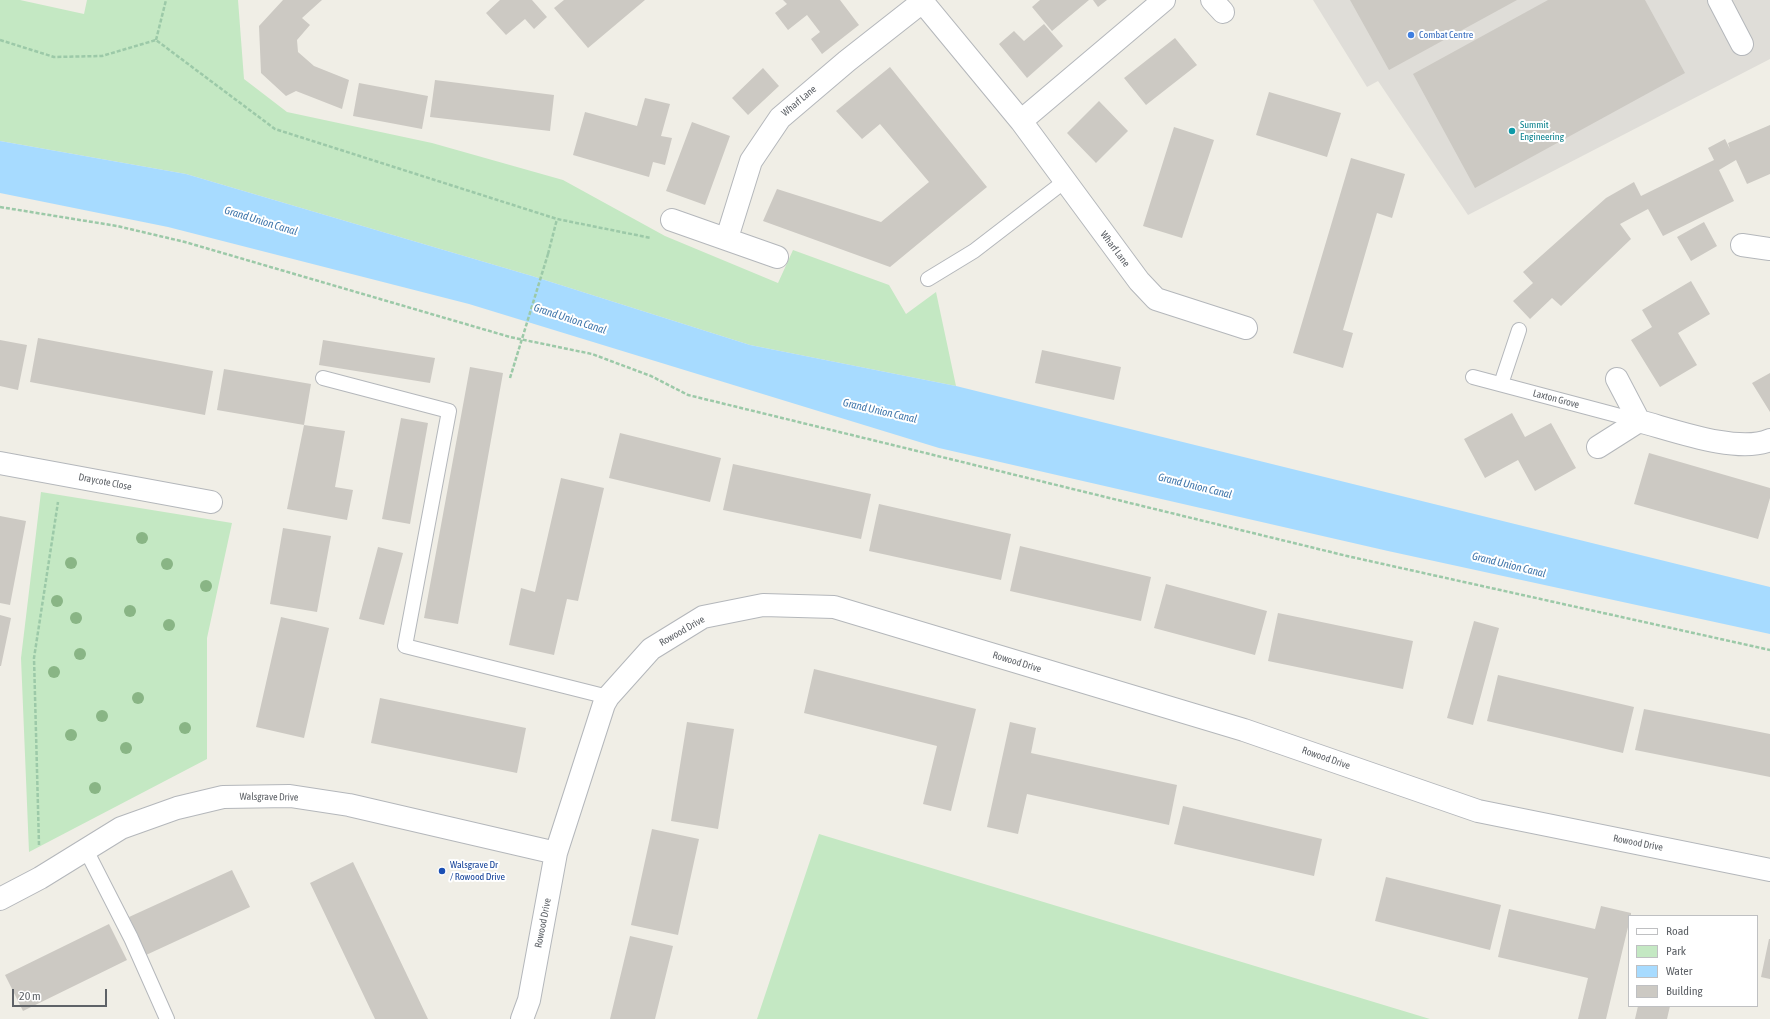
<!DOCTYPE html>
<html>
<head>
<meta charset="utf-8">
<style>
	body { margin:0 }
	#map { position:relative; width:1770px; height:1019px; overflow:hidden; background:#f0eee6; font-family:"Asap Condensed",sans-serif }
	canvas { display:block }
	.legend { position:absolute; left:1628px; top:915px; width:130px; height:92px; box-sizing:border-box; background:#fff; border:1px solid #bfc0c2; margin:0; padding:5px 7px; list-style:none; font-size:12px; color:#5e6267 }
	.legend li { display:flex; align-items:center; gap:8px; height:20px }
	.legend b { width:20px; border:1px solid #bfc0c2 }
	.scale { position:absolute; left:12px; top:989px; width:95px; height:18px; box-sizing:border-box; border:2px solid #5e6267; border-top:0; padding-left:5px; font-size:12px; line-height:14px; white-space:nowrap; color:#5e6267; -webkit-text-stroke:3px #fff; paint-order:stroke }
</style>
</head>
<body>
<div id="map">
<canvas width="1770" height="1019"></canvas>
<ul class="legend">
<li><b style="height:5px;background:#fff"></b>Road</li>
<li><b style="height:11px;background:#c4e8c3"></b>Park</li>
<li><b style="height:11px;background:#a7dbff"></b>Water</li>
<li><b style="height:11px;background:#ccc9c3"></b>Building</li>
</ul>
<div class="scale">20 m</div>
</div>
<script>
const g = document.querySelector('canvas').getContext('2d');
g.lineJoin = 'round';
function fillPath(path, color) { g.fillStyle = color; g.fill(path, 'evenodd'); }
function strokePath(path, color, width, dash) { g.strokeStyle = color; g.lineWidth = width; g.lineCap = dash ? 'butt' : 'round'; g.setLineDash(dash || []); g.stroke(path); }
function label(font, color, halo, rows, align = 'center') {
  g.font = font + ' "Asap Condensed",sans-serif'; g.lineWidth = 4; g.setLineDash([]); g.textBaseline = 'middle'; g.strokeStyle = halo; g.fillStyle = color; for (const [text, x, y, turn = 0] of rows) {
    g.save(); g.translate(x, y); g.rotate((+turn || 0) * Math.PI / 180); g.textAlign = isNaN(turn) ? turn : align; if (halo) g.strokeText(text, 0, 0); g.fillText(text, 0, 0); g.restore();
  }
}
fillPath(new Path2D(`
	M1313 0H1770V59L1468 215 1378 81 1367 87Z`), '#dfddd8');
fillPath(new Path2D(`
	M0 0H20L84 14 87 0H238L244 79 287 112 432 143 563 180 665 236 778 283 793 250 889 285 906 314 936 292 956 386 750 345 532 276 186 174 0 141Z
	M41 492 232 523 207 638V759L29 852 21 658Z
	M819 834 1430 1019H757Z`), '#c4e8c3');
fillPath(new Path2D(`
	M0 141 186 174 532 276 750 345 956 386 1770 587V634L1388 551 939 448 469 304 168 227 0 193Z`), '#a7dbff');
fillPath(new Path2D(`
	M283 0H322L302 18 310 25 297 40 298 52 314 66 349 80 342 109 296 91 286 96 261 73 259 26Z
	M500 0H532L547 17 534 29 525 19 506 35 486 13Z
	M564 0H645L588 48 554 8Z
	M783 0H840L859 25 822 54 811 39 820 32 807 15 788 30 775 13 787 4Z
	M1040 0H1089L1052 31 1032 7Z
	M1093 0H1107L1098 7Z
	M1350 0H1517L1389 70Z
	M1548 0H1645L1685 73 1475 188 1413 74Z
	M1044 24 1063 46 1027 78 999 44 1014 31 1024 41Z
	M1175 38 1197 65 1146 105 1124 78Z
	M890 67 987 187 890 267 763 221 777 189 881 222 929 182 880 124 862 139 836 111Z
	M763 68 779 86 748 115 732 98Z
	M435 80 554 95 550 131 430 117Z
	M359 83 428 96 422 129 353 116Z
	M1269 92 1341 113 1327 157 1256 135Z
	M645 98 670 104 661 136 672 138 665 165 653 162 649 177 573 155 585 112 637 126Z
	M1099 101 1128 131 1096 163 1067 133Z
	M692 122 730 136 705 205 666 191Z
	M1770 125V174L1747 184 1736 160 1719 170 1734 201 1663 236 1648 209 1620 224 1631 239 1561 306 1552 298 1530 319 1513 301 1533 283 1523 272 1606 198 1634 182 1641 196 1714 160 1708 148 1725 139 1730 149 1728 143Z
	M1174 127 1214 140 1182 238 1143 226Z
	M1351 158 1405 174 1392 218 1377 213 1343 330 1353 333 1343 368 1293 353Z
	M1704 222 1717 246 1691 261 1677 237Z
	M1691 281 1710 314 1678 333 1697 365 1660 387 1631 340 1652 327 1642 310Z
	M38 338 213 371 205 415 30 382Z
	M0 340 27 345 18 390 0 386Z
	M323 340 435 358 430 383 319 365Z
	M1042 350 1121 367 1114 400 1035 383Z
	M470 367 503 373 458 624 424 618Z
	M224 369 311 384 304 425 217 410Z
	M1770 373V412L1752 383Z
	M1512 413 1525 437 1551 423 1576 468 1535 491 1518 460 1485 478 1464 439Z
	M401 418 428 423 410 524 382 519Z
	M304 425 345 431 335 487 353 490 347 520 287 509Z
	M620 433 721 458 710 502 609 478Z
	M1649 453 1770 488V498L1758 539 1634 504Z
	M733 464 871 494 861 539 723 510Z
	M561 478 604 488 578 601 567 599 554 655 509 645 521 588 535 592Z
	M879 504 1011 534 1001 580 869 551Z
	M0 516 26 521 10 605 0 603Z
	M283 528 331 536 317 612 270 604Z
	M1020 546 1151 577 1141 621 1010 591Z
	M378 547 403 553 384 625 359 619Z
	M1166 584 1267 611 1255 655 1154 628Z
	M1278 613 1413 641 1403 689 1268 661Z
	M0 615 11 618 1 666H0Z
	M281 617 329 628 304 738 256 727Z
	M1474 621 1499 628 1473 725 1447 718Z
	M814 669 976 709 951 811 923 804 937 746 804 713Z
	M1498 675 1634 707 1623 753 1487 721Z
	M380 698 526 728 517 773 371 743Z
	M1644 709 1770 734V777L1635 750Z
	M687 722 734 729 718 829 671 821Z
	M1010 722 1036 728 1031 753 1177 785 1169 825 1027 794 1018 834 987 827Z
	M1183 806 1322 839 1314 876 1174 844Z
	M652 829 699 839 678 935 631 925Z
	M353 862 428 1019H375L310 883Z
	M232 870 250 907 146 955 129 917Z
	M1386 877 1501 905 1490 950 1375 921Z
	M1601 906 1631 913V916H1629V923L1606 1019H1578L1588 978 1498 957 1509 909 1595 929Z
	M109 924 127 960 23 1011 5 975Z
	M630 936 673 946 655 1019H610Z
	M1769 939H1770V979L1761 977Z
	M1638 1006H1670L1667 1019H1635Z`), '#ccc9c3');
const service = new Path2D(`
	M928 279 974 251 1065 181
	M1473 377 1639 421
	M323 378 449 411 405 646 608 697
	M1501 384 1519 330
	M86 850 131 938 167 1019`);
const minor = new Path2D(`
	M921 0 1021 121 1139 281 1156 299 1246 328
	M1212 0 1223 12
	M1719 0 1742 44
	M1021 121 1164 0
	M672 220 777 257
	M727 238 751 161 780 118 847 61 922 2
	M1742 245 1770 249
	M1639 421C1673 430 1738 454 1770 440
	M1598 447 1639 421 1617 379
	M0 463 211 502`);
const tertiary = new Path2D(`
	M0 899 40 878 121 828 177 808 223 797 290 796 349 805 556 853
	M522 1019 529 1000 556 853 604 704 608 697 651 649 703 617 763 605 834 607 1244 730 1478 811 1770 870`);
strokePath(service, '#b4b7bb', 16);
strokePath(minor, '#b4b7bb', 24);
strokePath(tertiary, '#b4b7bb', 24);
strokePath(new Path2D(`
	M0 40 54 57 102 56 156 40 275 129 557 219 651 238
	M156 40 166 0
	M0 207 117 226 185 242 510 337 592 354 651 376 688 395 1347 556 1770 650
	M548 254 557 219
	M39 845 34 658 58 502`), '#9cc9a8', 2.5, [4, 2]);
strokePath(service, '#fff', 14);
strokePath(minor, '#fff', 22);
strokePath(tertiary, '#fff', 22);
strokePath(new Path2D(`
	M510 378 548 254`), '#9cc9a8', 2.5, [4, 2]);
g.fillStyle = '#89b585';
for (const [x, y] of [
	[142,538],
	[71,563],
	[167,564],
	[206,586],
	[57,601],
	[130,611],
	[76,618],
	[169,625],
	[80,654],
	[54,672],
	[138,698],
	[102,716],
	[185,728],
	[71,735],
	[126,748],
	[95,788]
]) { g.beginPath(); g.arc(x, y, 6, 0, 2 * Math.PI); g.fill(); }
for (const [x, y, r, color] of [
	[1411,35,4,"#3f7fe0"],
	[1512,131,4,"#0f9aa8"],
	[442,871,4,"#1a4fb4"]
]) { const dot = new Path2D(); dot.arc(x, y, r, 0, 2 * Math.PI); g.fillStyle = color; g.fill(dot); strokePath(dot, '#fff', 1.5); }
label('10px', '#366cbe', '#fff', [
	["Combat Centre",1419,35]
], 'left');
label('10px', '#5e6267', '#fff', [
	["Wharf Lane",799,101,-40],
	["Wharf Lane",1115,249,53],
	["Laxton Grove",1556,399,15],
	["Draycote Close",105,482,11],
	["Rowood Drive",682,631,-30],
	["Rowood Drive",1017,662,17],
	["Rowood Drive",1326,758,19],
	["Walsgrave Drive",269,797,1],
	["Rowood Drive",1638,843,11],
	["Rowood Drive",543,923,-79]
]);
label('10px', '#0d838f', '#fff', [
	["Summit",1520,125],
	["Engineering",1520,137]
], 'left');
label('10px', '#164399', '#fff', [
	["Walsgrave Dr",450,865],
	["/ Rowood Drive",450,877]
], 'left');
label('italic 11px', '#3f76ab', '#fff', [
	["Grand Union Canal",261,221,17],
	["Grand Union Canal",570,319,18],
	["Grand Union Canal",880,411,13],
	["Grand Union Canal",1195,486,14],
	["Grand Union Canal",1509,565,14]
]);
</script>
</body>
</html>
